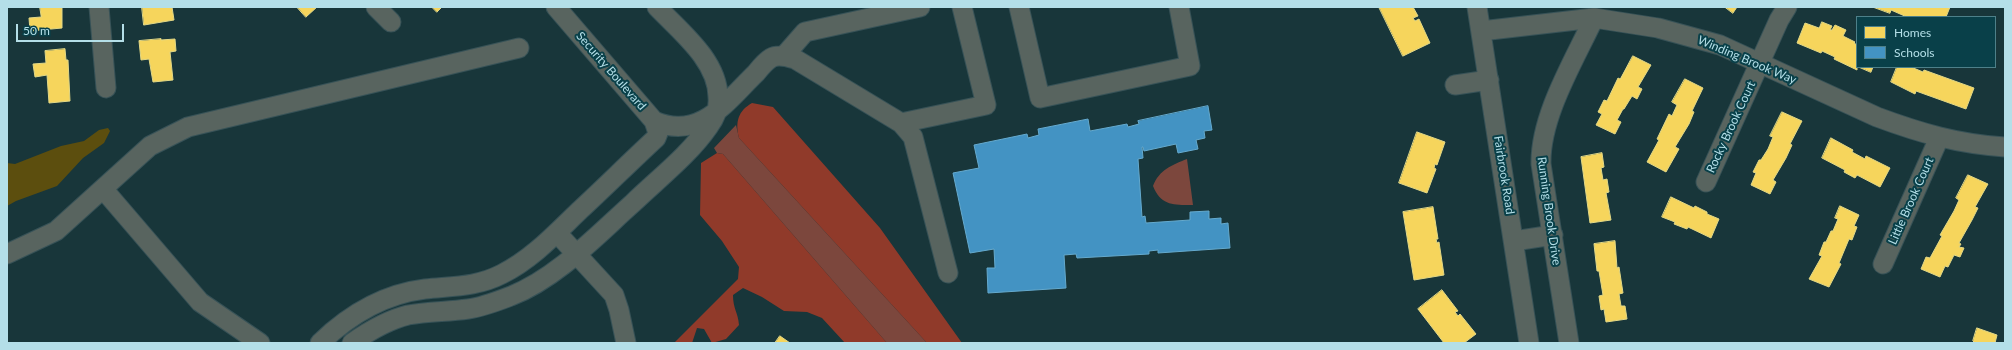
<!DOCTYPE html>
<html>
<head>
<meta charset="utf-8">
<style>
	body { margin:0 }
	#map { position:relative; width:2012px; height:350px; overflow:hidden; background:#18363a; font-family:Lato,sans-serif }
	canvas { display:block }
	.frame { position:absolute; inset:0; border:8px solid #b4dfe8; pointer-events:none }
	.legend { position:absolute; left:1856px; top:16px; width:140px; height:52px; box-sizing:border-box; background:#094049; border:1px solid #4d8089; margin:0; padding:5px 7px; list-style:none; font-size:12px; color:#b4dfe8 }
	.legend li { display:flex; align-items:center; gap:8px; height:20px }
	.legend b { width:20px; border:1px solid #4d8089 }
	.scale { position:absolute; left:16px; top:24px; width:108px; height:18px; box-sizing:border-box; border:2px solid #b4dfe8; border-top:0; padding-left:5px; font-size:12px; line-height:14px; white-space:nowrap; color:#b4dfe8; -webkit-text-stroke:3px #094049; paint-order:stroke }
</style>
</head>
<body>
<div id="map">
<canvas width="2012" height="350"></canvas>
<div class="frame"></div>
<ul class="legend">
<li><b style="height:11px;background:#f6d55c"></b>Homes</li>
<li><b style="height:11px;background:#4393c3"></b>Schools</li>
</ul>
<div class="scale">50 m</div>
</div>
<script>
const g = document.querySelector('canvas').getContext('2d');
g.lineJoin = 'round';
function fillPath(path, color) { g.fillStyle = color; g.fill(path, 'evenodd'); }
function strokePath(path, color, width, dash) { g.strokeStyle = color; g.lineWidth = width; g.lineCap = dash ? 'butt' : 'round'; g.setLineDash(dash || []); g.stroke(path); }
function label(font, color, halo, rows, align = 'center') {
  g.font = font + ' Lato,sans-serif'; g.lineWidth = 4; g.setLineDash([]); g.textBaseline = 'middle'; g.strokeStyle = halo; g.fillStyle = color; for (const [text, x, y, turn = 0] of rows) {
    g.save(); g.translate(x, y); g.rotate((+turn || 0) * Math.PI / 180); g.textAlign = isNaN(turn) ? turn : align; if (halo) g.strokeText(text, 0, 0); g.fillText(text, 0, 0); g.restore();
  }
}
fillPath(new Path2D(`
	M736 125 739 138 927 343H887L723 154 717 153 714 148Z
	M1187 159 1193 205C1174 205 1161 206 1153 186 1159 170 1172 165 1187 159Z`), '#7c473d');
fillPath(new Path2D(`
	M752 103 773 107 880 228 962 343H927L739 138C735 122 738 111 752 103Z
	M717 153 723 154 887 343H845L822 318 807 312 784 311 762 297 743 288 733 295C733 309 738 312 739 325L726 339 712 343 704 329 697 328 692 343H674L738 279 739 267 722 241 700 215 701 163Z`), '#903a2a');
fillPath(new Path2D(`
	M108 128 110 131 104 143 83 158 57 186 16 201 7 206V163L15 164 61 146 84 141 99 130Z`), '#5c4e0e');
const homes = new Path2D(`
	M40 7H62V28L30 31 29 18 41 17Z
	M142 7H172L174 20 144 25Z
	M297 7H317L306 17Z
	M432 7H442L437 12Z
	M1379 7H1413L1418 16 1413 18 1415 21 1419 19 1430 43 1403 56Z
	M1725 7H1737L1733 13Z
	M1873 7H1950L1946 17H1907L1891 10 1890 13Z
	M1822 22 1832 26 1830 30H1832L1835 25 1846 30 1843 36 1855 42 1854 43 1857 45V70L1834 59 1835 57 1822 51 1821 53 1797 43 1805 23 1819 28Z
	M161 39V40L175 39 176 51 170 52 173 80 153 82 149 59 141 60 139 41Z
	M65 49 66 60H68L70 101 49 103 47 75 35 77 33 64 46 63 45 51Z
	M1633 56 1651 65 1638 87 1642 89 1637 99 1632 96 1624 109H1623L1617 120 1621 122 1615 134 1596 125 1602 114 1598 112 1604 100 1607 101 1618 78 1620 79Z
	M1859 67H1873L1871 72Z
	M1897 67H1911L1923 72 1924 70 1974 88 1966 109 1916 91 1915 94 1891 82Z
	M1685 79 1703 88 1692 111 1694 112 1689 124 1675 147 1679 149 1666 172 1647 162 1659 140 1657 139 1669 114 1672 116 1677 105 1672 102Z
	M1782 112 1802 121 1790 144 1792 145 1786 158 1773 180 1776 182 1770 194 1751 185 1756 173 1753 172 1759 160H1761L1768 149 1773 137 1770 136Z
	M1417 132 1445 142 1437 165 1435 164 1434 168 1436 169 1427 193 1399 183Z
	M1831 138 1853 150 1852 152 1865 159 1866 156 1890 168 1880 187 1857 175 1855 178 1844 172 1845 170 1822 158Z
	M1602 153 1604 167 1601 168 1603 180 1607 179 1609 192 1606 193 1611 220 1590 223 1581 157Z
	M1968 175 1988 184 1975 207 1978 208 1972 220 1959 243 1961 244 1959 247 1964 248 1960 257 1954 255 1948 267 1945 266 1940 277 1921 269 1926 257 1930 258 1942 236 1940 235 1954 211 1959 200 1956 198Z
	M1671 197 1694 208 1695 206 1707 212V214L1719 219 1711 238 1688 227 1687 229 1674 224 1675 222 1662 217Z
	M1840 206 1859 215 1854 226 1857 227 1852 240 1849 239 1839 263 1841 264 1829 287 1809 279 1822 256 1819 255 1824 242H1826L1831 231H1833L1838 219 1835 218Z
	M1433 207 1438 239H1436L1437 243 1439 242 1444 275 1414 280 1403 212Z
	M1615 241 1617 268 1619 267 1623 293 1619 294 1621 306H1625L1627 319 1606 322 1604 309 1601 310 1599 296 1603 295 1599 271H1597L1594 244Z
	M1442 290 1458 311 1455 312 1458 316 1460 314 1476 334 1464 343H1444L1418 309Z
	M1977 328 1997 335 1995 343H1975L1973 341Z
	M780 336 790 343H775Z`);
fillPath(homes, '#f6d55c');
strokePath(homes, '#e2d886', 1);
const schools = new Path2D(`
	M1208 106 1212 130 1204 131 1205 138 1196 140 1198 149 1178 153 1176 144 1144 151 1143 147H1142L1143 158 1138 159 1142 217 1145 216 1146 223 1190 220V212L1209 211V219L1221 218V224L1228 223 1230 248 1158 253V250L1149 251V254L1077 258 1076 254 1064 255 1066 288 988 293 987 268H995L994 249 970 253 953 173 979 168 974 145 1027 134 1028 138 1039 135 1038 129 1088 119 1090 131 1127 124 1128 127 1139 124 1138 121Z`);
fillPath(schools, '#4393c3');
strokePath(schools, '#65aace', 1);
const minor = new Path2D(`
	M99 7 106 88
	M376 7 391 22
	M1019 7 1040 98 1190 66 1179 7
	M1477 7 1529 343
	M1481 31 1594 18 1658 28 1720 45 1877 117C1920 133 1958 144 2005 147
	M784 56 805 32 920 7
	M1455 85 1489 80
	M654 121C700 141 726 102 756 73 760 68 766 61 771 58 778 54 788 57 795 59L901 123 913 137 948 273
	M901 123 986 105 962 7
	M1706 182 1779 20 1787 7
	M104 190 200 302 260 343
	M557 233 614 295 619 310 626 343
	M1514 241 1553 235
	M7 254 56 231 150 146 188 127 519 48
	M1883 264 1939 138
	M320 343C349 315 384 294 425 289 453 286 477 287 502 274 532 259 555 234 579 211 605 187 630 162 656 138L658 133 654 121 556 7
	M352 343C369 331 388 320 408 315 428 311 448 312 468 309 483 307 498 301 511 296 557 278 597 235 633 203 659 178 689 155 709 126 715 118 719 107 718 97 718 61 681 32 657 7
	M1569 343 1541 164C1540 116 1574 61 1594 18`);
strokePath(minor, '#375257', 21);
strokePath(minor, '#58645f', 19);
label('12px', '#b4dfe8', '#094049', [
	["Winding Brook Way",1747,60,23],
	["Security Boulevard",611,71,49],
	["Rocky Brook Court",1731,127,-65],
	["Fairbrook Road",1504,175,81],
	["Little Brook Court",1911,201,-66],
	["Running Brook Drive",1549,211,82]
]);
</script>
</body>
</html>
